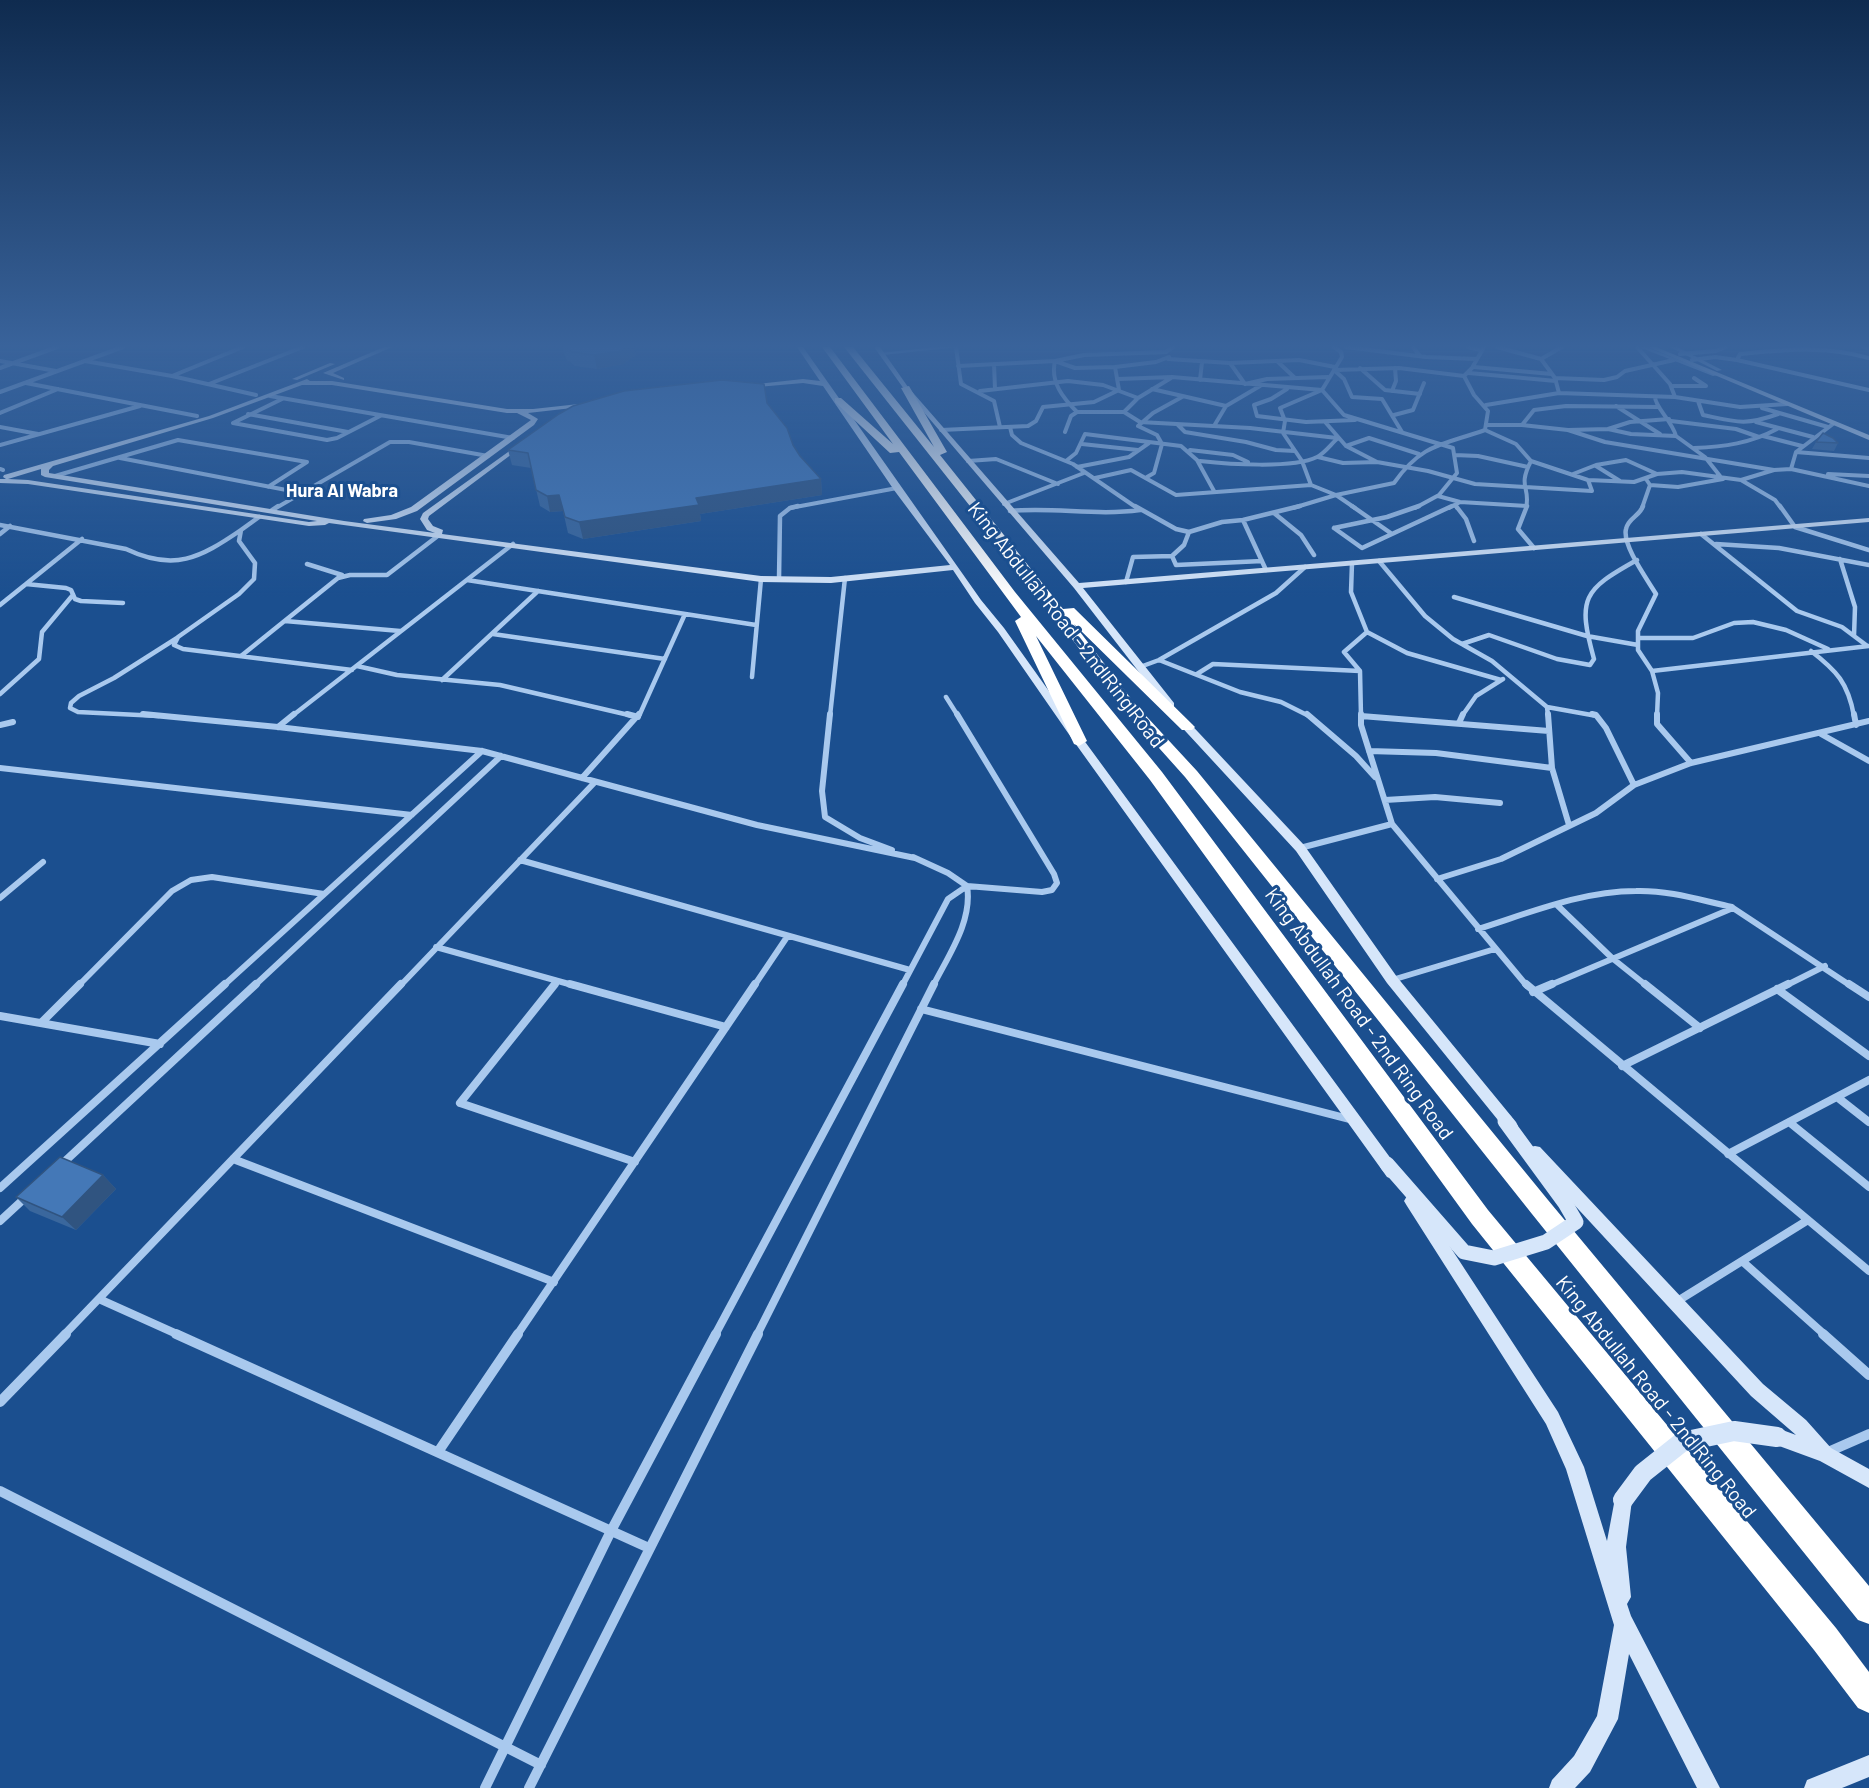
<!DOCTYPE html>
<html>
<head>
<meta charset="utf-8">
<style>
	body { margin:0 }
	canvas { display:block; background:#1b4f8f }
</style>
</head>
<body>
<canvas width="1869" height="1788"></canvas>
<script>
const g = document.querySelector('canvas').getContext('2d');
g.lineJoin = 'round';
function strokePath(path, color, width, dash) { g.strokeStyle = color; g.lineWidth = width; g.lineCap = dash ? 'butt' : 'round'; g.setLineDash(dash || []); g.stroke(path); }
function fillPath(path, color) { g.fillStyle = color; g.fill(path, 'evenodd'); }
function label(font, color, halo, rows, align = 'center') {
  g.font = font + ' Barlow,sans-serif'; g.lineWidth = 6; g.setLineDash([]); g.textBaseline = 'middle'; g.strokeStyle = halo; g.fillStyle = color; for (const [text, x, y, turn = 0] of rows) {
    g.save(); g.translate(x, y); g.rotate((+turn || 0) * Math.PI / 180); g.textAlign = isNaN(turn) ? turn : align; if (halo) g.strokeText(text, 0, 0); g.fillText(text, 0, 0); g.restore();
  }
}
strokePath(new Path2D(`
	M956 347 961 384 994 401 1000 427
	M1334 347 1341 352 1342 357 1322 390 1280 408 1285 421 1283 433 1302 461 1311 485 1336 495 1394 483C1422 443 1443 445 1485 430L1488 411 1474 395 1464 376 1472 368 1484 347
	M1346 347 1426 357 1477 359
	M1413 347 1420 356
	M1468 347 1480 350
	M1497 347 1541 359
	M1637 347 1670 384 1675 397
	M1863 347 1869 348
	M1680 354 1716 351 1726 347
	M1168 359 1230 363 1299 360 1335 367
	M1692 360 1715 357 1737 360 1869 390
	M1737 360 1740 354C1784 350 1826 345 1869 358
	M0 361 56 371
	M85 361 172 376 256 395
	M1277 361 1295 378
	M1230 363 1245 384 1267 379 1328 377
	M994 364 995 389
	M958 366 1055 361 1075 368 1115 367 1119 390
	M1115 367 1156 362 1169 357
	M1474 367 1552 374
	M0 368 57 347
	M1360 368 1385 390 1420 394
	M1334 370 1399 368 1464 376
	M1334 370 1344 379 1352 397 1382 399 1402 432
	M1469 373 1556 381
	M172 376 243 347
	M1555 378 1604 380 1617 377 1625 371 1674 360
	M1118 379 1172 377 1322 390 1344 415 1453 448 1457 473 1439 495 1415 508
	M1200 380 1202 362
	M26 383 197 416
	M209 384 303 347
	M1673 386H1706L1694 378
	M1152 389 1226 406
	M1287 389 1271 399 1254 405 1257 416 1306 422 1355 420
	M980 391 1068 381 1103 385 1138 398
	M1392 391 1396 381 1395 368
	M0 392 123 347
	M1559 393 1555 378 1541 359 1562 347
	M270 396 513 438
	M1655 397C1655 407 1672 421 1676 436L1705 457 1720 476
	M282 399 233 423 327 440 337 438 380 416
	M1698 401 1703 415C1736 422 1745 426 1778 414
	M1486 405 1559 393 1675 397 1740 407 1787 404
	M1616 406 1660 434
	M1762 408 1828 427
	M1077 412C1063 398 1050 382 1055 361L1084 355 1166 352 1173 347
	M1124 412 1138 398 1171 378
	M0 413 58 389
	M248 414 348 432
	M1394 415 1413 410 1424 383
	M1671 421 1736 429 1759 437
	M1756 422 1813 437
	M1326 423 1346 446 1377 462 1428 471 1475 484 1592 491 1588 480
	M1178 425 1185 432 1246 442 1276 450 1295 451
	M1487 425H1522L1568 430 1608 429 1631 434 1676 436
	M1522 425 1534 410 1566 406 1657 407
	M1214 426 1226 406 1260 386
	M0 427 38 434
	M1010 427 1012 435 1021 443 1073 464 1137 508
	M1608 429 1630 422 1669 419
	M941 430 1028 426 1036 421 1043 407 1094 402 1119 390
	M1485 430 1516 444 1531 461 1588 480 1634 482 1657 474 1682 472 1741 480 1775 500 1781 508
	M1568 430 1605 442 1774 470
	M1065 432 1071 416 1077 412H1124L1140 422 1250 428 1337 438
	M1763 436 1802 446
	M1082 444 1138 450
	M0 445 140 406
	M1346 446 1369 438 1419 454
	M1694 448C1724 447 1751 443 1777 429
	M1190 450 1233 455 1248 462
	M1796 452 1869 458
	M1455 455 1478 456 1528 467
	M1318 457 1343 463 1377 462
	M120 458 302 493
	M968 461 996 459 1058 484
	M1066 461 1076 453 1085 434 1181 446 1197 460 1214 491
	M1200 461C1227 464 1293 469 1317 457 1325 453 1331 444 1338 438
	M1596 466 1620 481
	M1077 467 1129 457 1149 443
	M0 469 3 470
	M1791 469 1869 486
	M1573 474 1596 465 1626 460 1657 474
	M1828 474 1869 476
	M55 476 178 440 307 462 268 487
	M1147 477 1154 473 1162 444 1157 435 1138 426 1153 413 1182 397
	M1095 478 1131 470 1176 495 1311 485
	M1741 480 1774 470 1791 469 1796 452 1833 424
	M1650 485 1678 487 1723 479
	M1438 496 1460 502 1527 506
	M1004 504 1084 473
	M1455 505 1457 508
	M276 508 390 442H409L488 456
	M790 508 897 488
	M1293 508 1336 495 1355 508
	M1449 508 1460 502
	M1526 508C1531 487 1517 488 1531 461
	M1642 508 1650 485 1646 479`), '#a9c9ee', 4);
strokePath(new Path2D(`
	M1135 506 1176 529 1189 532 1222 522 1243 520 1300 506
	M1352 506 1392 534
	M1456 506 1466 519 1474 541
	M1527 506 1518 529 1534 548
	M1643 506C1640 516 1628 518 1626 529 1622 545 1647 579 1656 594L1638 631V650L1652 671 1658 693 1657 716
	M1780 506 1795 527 1869 550
	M272 510 278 506
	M1010 511C1054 507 1097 516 1140 510
	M1274 513 1301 535 1314 555
	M259 517 241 530 239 541 255 563 254 579 239 594 178 637 174 645 183 649 352 670
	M1243 520 1266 570
	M0 525 126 549C174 572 200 558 241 530
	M1334 528 1387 517 1419 506
	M1334 528 1362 548 1452 506
	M0 534 10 526
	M1701 534 1797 611 1842 627 1866 645
	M1716 544 1779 548 1869 565
	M1172 556 1176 565 1262 561
	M1840 559 1855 607 1854 636
	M1379 561 1425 616 1453 639 1492 661 1547 707
	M1352 563 1351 592 1367 632 1407 653 1501 680
	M307 564 342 575
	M779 579 780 516 790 508 798 506
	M467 580 756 625
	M1126 582 1133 557 1172 556 1184 545 1189 532
	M26 584 66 588 71 590 75 599 81 601 123 603
	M1454 597 1587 636 1638 645
	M0 605 82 539
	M285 621 400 631
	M493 634 665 659
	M1638 638H1693L1734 623 1753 622 1786 630 1828 649
	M1462 644 1489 635 1557 659 1590 665 1594 659C1577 598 1583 590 1637 560
	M1811 651C1837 671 1848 683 1854 716
	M241 656 338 578 350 575H387L439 535
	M1159 660 1240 692 1281 702 1309 716
	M357 666 397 675 500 685 633 716
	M1140 667 1159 660 1276 593 1305 567
	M1652 671 1869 646
	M1197 674 1213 664 1360 671
	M752 677 761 579
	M442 680 538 591
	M0 694 39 659 42 632 72 596
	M946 697 958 716
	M159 716 78 712 70 708 71 703 79 696 114 678 177 638
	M292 716 513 544
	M639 716 685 614
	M830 716 845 578
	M1361 716 1360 671 1344 652 1367 632
	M1462 716 1476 696 1503 679
	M1548 716 1547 707 1597 716`), '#a9c9ee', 4.5);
strokePath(new Path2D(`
	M143 714 278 727 482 751 757 825 915 858
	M627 714 638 717
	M830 714 822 791 825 817 860 838 892 850
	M1307 714 1356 756 1375 777
	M1361 714V725L1392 824 1527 986
	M1548 714 1552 768 1569 825
	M1592 714 1596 715 1606 728 1634 785
	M1657 714V724L1691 763
	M1854 714 1856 725
	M1361 716 1549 731
	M1459 723 1463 714
	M0 725 13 722
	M278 727 294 714
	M1821 734 1869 761
	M1369 751 1436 753 1552 768
	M0 768 412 815
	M582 778 639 714
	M1385 800 1435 797 1500 803
	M1300 848 1392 824
	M913 857 948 873 967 886 1042 892 1052 890 1057 883 1054 874 957 714
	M520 860 910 970
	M1437 879 1501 859 1596 813 1634 785 1691 763 1869 721
	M0 898 43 862
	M1557 905 1612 958 1647 986
	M1478 929C1529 913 1582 891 1636 891 1668 890 1700 900 1732 907
	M436 947 576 986
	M1392 980 1495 949
	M78 986 172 891 191 880 212 877 324 894
	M223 986 482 751
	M254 986 501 756
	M400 986 595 782
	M553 986 557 981
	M754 986 787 937
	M902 986 948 899 967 886
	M933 986C948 956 973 921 967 886
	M1548 986 1733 908 1851 986
	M1785 986 1825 966`), '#a9c9ee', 6);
strokePath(new Path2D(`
	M555 984 460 1103 635 1162
	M570 984 726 1027
	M1526 984 1869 1271
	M1645 984 1700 1028
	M1849 984 1869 997
	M1777 989 1869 1056
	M1533 992 1552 984
	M921 1009 1353 1120
	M0 1016 160 1044
	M41 1023 80 984
	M1622 1066 1788 984
	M1837 1097 1869 1122
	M1789 1122 1869 1187
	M1728 1154 1869 1080
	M233 1159 554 1282
	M62 1164 256 984
	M0 1188 225 984
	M0 1221 26 1197
	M1742 1261 1825 1335
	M99 1299 179 1335
	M1676 1302 1808 1220
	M64 1335 401 984
	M517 1335 755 984
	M715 1335 903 984
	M757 1335 934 984`), '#a9c9ee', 8);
strokePath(new Path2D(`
	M176 1334 649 1548
	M1823 1334 1869 1375
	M0 1402 66 1334
	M438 1452 518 1334
	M1828 1452 1869 1434
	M0 1491 541 1765
	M485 1788 611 1531 716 1334
	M529 1788 758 1334`), '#a9c9ee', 10);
fillPath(new Path2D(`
	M938 347H959L882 355 879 353Z
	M1639 347H1646L1718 375 1713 376Z
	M1670 347H1677L1722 370 1717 371Z`), '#a9c9ee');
fillPath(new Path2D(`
	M384 347H392L333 373 344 378V380L323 373Z
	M797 347H803L981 600 1004 628 1083 739 1397 1167 1400 1172 1397 1177 1392 1179 1387 1177 1075 743 998 632 975 603 953 570 831 583 761 582 329 523 325 525 309 526 28 484 0 483V479H6L3 477 4 475 209 416 307 379 310 381H332L507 409H533L588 403 591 405 590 406 528 413 538 419 534 425 417 511 396 519 367 523 363 521 364 519 391 515 411 507 531 420 517 413H507L332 385H302L213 418 53 466 49 470V473L344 521 435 533 427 530 420 519 423 513 522 442 524 443V445L429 516 428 519 433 526 443 530 442 534 761 576 831 577 950 565 894 490 823 386 803 383 746 388 745 387 748 385 803 379 820 381ZM41 469V475L45 477 317 521 309 522 28 480 8 479Z
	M874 347H880L908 387 1079 583 1869 518V522L1083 588 1174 703V707H1166L1074 588 904 389Z
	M1648 347H1656L1869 435V440Z
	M330 363 335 364 297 380 292 379Z
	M1180 716 1184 717 1304 845 1397 977 1516 1122 1518 1126 1516 1130 1511 1132 1506 1130 1387 983 1296 851 1176 721 1175 719Z
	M1535 1146 1540 1147 1763 1384 1806 1420 1831 1448 1869 1469V1488L1820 1461 1771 1443 1768 1437 1771 1431 1777 1428 1796 1435 1751 1396 1530 1157 1528 1152 1530 1147Z
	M1412 1194 1417 1196 1558 1412 1584 1467 1607 1541 1616 1493 1623 1491 1630 1493 1632 1500 1626 1547 1631 1597 1627 1604 1631 1616 1720 1788H1697L1629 1654 1618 1719 1590 1772 1575 1788H1549L1552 1780 1574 1756 1597 1716 1614 1625 1566 1469 1546 1424 1407 1206 1404 1201 1407 1196Z
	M1869 1755V1777L1842 1788H1804L1807 1780Z`), '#d6e6fa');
fillPath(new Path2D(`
	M822 347H830L1015 592 1162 772 1488 1210 1836 1628 1869 1672V1713L1858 1708 1814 1650 1472 1224 1150 780 1036 636 1087 741 1079 746 1074 744 1015 621 1021 617 899 452 890 453 835 402V398H841L893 444Z
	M844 347H853L934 447 901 388 909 386 947 452 940 455 1063 609 1074 608 1192 724 1195 727 1192 730H1182L1074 624 1135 704 1197 771 1548 1200 1869 1586V1624L1858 1620 1532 1214 1185 777 1125 710 1019 568Z`), '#fff');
strokePath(new Path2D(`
	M1387 1164 1464 1252 1494 1258 1546 1242 1576 1222 1565 1203 1505 1121`), '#d6e6fa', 15);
strokePath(new Path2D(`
	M1623 1500 1643 1473 1682 1442 1734 1431 1777 1437`), '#d6e6fa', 20);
fillPath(new Path2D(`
	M563 347H634L636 355 623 364 597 369 575 366 566 359Z
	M767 403 800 456 821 479 822 495 700 514 701 521 583 539 568 533 563 511 550 512 540 506 531 468 512 465 508 450Z
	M1816 442 1838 443 1834 451 1812 449Z
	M103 1175 116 1189 76 1230 30 1211 16 1197Z`), '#3a679d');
fillPath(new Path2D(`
	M626 347H634L636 355 623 364 597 369 594 355Z
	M821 479 822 495 700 514 701 521 583 539 579 522 696 498Z
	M559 495 563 511 550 512 547 496Z
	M103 1175 116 1189 76 1230 62 1217Z`), '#305480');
const building = new Path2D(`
	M565 347H626L621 351 594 355 572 352Z
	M722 380 764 384 767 403 787 428 793 445 800 456 821 479 696 498 699 505 579 522 565 517 559 495 547 496 536 490 528 453 508 450 559 414 573 406 624 391Z
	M1823 433 1833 438 1838 443 1816 442Z
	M60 1157 103 1175 62 1217 16 1197Z`);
fillPath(building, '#4478b7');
strokePath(building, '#305480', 1.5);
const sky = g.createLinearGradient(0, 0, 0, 597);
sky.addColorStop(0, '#0f2b4f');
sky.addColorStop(0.58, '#39639b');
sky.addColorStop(1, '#39639b00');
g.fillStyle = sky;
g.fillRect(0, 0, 1869, 597);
label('bold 18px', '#fff', '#1b4f8f', [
	["Hura Al Wabra",342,491]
]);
label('20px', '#fff', '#1b4f8f', [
	["King Abdullah Road - 2nd Ring Road",1066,625,52],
	["King Abdullah Road - 2nd Ring Road",1359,1014,54],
	["King Abdullah Road - 2nd Ring Road",1656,1397,51]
]);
</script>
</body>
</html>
